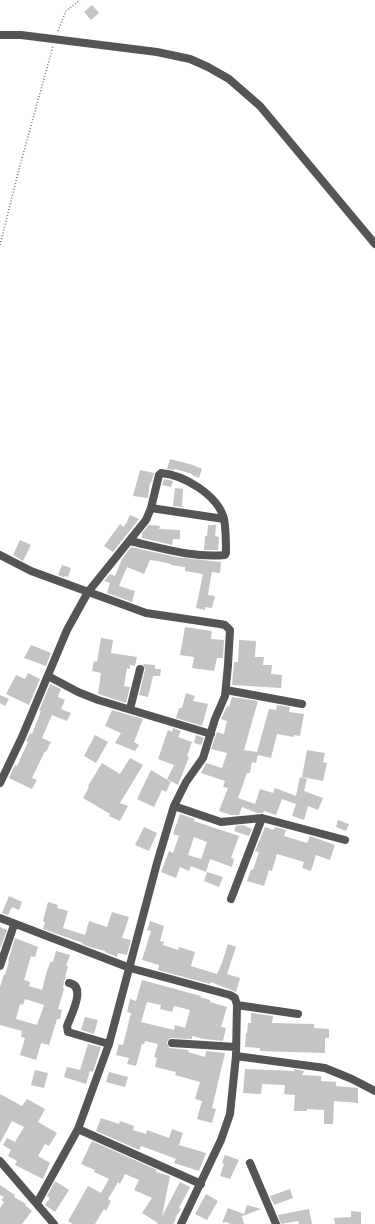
<!DOCTYPE html>
<html>
<head>
<meta charset="utf-8">
<style>
	body { margin:0 }
	canvas { display:block; background:#fff }
</style>
</head>
<body>
<canvas width="375" height="1224"></canvas>
<script>
const g = document.querySelector('canvas').getContext('2d');
g.lineJoin = 'round';
function fillPath(path, color) { g.fillStyle = color; g.fill(path, 'evenodd'); }
function strokePath(path, color, width, dash) { g.strokeStyle = color; g.lineWidth = width; g.lineCap = dash ? 'butt' : 'round'; g.setLineDash(dash || []); g.stroke(path); }
fillPath(new Path2D(`
	M92 5 99 13 91 20 84 12Z
	M170 459 193 465 202 469 199 478 192 475V474L175 469V470L167 469Z
	M140 470 154 473 151 483H150L148 498 133 496Z
	M164 479 173 481 171 487 162 485Z
	M175 488 183 489 182 507 173 506Z
	M130 515 139 519 113 552 104 546 120 524 124 527 125 525 124 524H126Z
	M149 525 160 526 159 529 180 530V539H173L172 545 142 538V533Z
	M208 525H216L215 536 219 537 218 550H204L205 536H207Z
	M20 540 31 545 23 561 13 555Z
	M131 547 176 557 221 562 220 573 212 572 211 576 208 595 215 596 212 608 205 607V610L196 608 203 574 185 571V567L171 565V564L163 562 150 560 144 574 127 567 119 586 135 591 132 602 107 593 110 583 104 581 110 574 115 576 122 559Z
	M62 565 71 568 68 577 65 576 64 577 58 575Z
	M185 627 212 631 211 639 224 640 223 658H217L214 671 192 668 194 657 180 655Z
	M101 638 113 640 111 653 137 657 135 666 130 665V669L127 668 124 686 130 687 126 703 98 694 101 673 92 671 94 661 97 662Z
	M239 640 256 641 255 657H264L263 665H272L271 674 282 675 281 688 232 685 234 662H238Z
	M31 645 51 653 46 666 24 658Z
	M143 664 155 665V669H161L160 676H153L148 697 139 695 145 670Z
	M28 673 40 679 29 705 6 694 16 675 25 679Z
	M50 684 61 689 58 697 65 700 61 709 71 713 67 721 52 715 42 738 51 742 46 752 45 751 32 778 37 780 32 789 9 778 15 765 17 766 28 742 26 741 30 733 32 734 41 711H39Z
	M186 693 195 696 193 701 208 704 202 726 176 718 179 708H182Z
	M0 695 9 699 5 706 0 703Z
	M232 697 258 701 244 750 257 752 269 709 276 710 277 705 290 707 289 712 304 714 300 736 294 735V737L277 734 271 758 258 755 256 763 252 762 250 773H247L238 798 255 804 260 789 273 793 275 788 296 796 300 777 307 779 304 791 323 798 318 810 308 806 304 820 292 816 296 804 282 799 276 815 264 811 263 813H257L242 807 239 815H231L219 811 228 788 223 787 225 781 201 773 206 763 222 768 227 753 211 749 217 732 224 734 227 721 221 719 227 706 229 707Z
	M112 710 143 719 134 742 139 745 135 751 115 743 121 733 105 726Z
	M173 728 181 731 178 737 192 742 187 756 189 757 178 785 167 779 174 765 158 759 168 730 172 732Z
	M95 735 108 742 96 763 84 756Z
	M196 735 204 738 201 745 194 743Z
	M307 750 325 753 323 762 327 763 323 781 302 777Z
	M130 758 143 765 120 803 128 806 120 821 109 816 110 814 83 798 89 787 88 786 102 763 120 774Z
	M151 770 171 782 166 792 162 790 154 807 137 799Z
	M180 814 195 819 194 821 239 836 231 858 234 859 232 867 210 859 206 872 191 866 189 871 180 867 176 878 161 872 169 851 173 853 179 836 173 834ZM194 837 207 842 201 859 188 855Z
	M338 820 349 824 346 831 336 827Z
	M243 825 252 829 249 836 234 831 236 826Z
	M144 827 157 833 149 851 135 845Z
	M265 827 274 830 275 827 286 830 284 836 307 843 310 836 335 845 330 860 316 855 311 871 302 868 304 862 277 854 272 871 269 870 264 886 247 881 251 869 253 870 259 852 255 851Z
	M207 872 223 877 219 887 204 881Z
	M9 896 22 902 19 910 12 907 8 915 2 913Z
	M48 902 58 905 57 908 68 911 63 928 85 935 89 921 107 927 112 912 129 917 122 938 131 940 127 955 118 953 117 957 105 952V951L90 947 82 944 83 943 43 929 45 922 43 921Z
	M150 921 164 926 160 941 164 942 163 945 178 950 179 947 195 952 191 966 217 974 222 963 228 944 236 947 227 974 240 978 236 992 211 982 210 984 158 970 159 965 142 960 151 931 147 930Z
	M0 927 7 930 0 949Z
	M15 938 38 947 35 957 31 956 24 980 30 982 29 986 42 990 47 971 51 961 53 962 56 951 70 955 66 966H68L65 977H66L64 981 63 988 64 989 58 1009 62 1010 60 1019H57L49 1045 41 1043 36 1060 20 1055 25 1038 21 1037 22 1031 0 1025V987L4 974 5 975 9 961H8ZM25 999 44 1005 37 1025 16 1019 20 1004 23 1005Z
	M142 980 201 996 200 997 210 1000V1002L227 1007 221 1027 226 1028 223 1041 204 1039 192 1036V1039L170 1038 167 1042 169 1048 189 1050 188 1052 205 1057 206 1051 225 1053 212 1108 216 1109 212 1123 197 1119 202 1101 195 1099 200 1082 175 1075 176 1072 155 1067 157 1058 154 1057 158 1044 145 1041 144 1044H142L136 1066 127 1064 129 1058 116 1055 119 1044 123 1045 131 1013 127 1012 130 999 136 1001ZM147 1002 161 1005 160 1009 172 1012 174 1006 190 1010 185 1028 175 1025 174 1030 141 1022Z
	M251 1013 273 1016 272 1023 314 1024V1028L329 1029V1038H325V1053L260 1051V1048L245 1047 246 1033H247L248 1023H251Z
	M85 1017 98 1020 94 1034 81 1030Z
	M88 1044 101 1047 93 1072 90 1071 86 1084 64 1077 67 1067 80 1070Z
	M245 1069 294 1071V1069L304 1071 302 1075 321 1076V1081L336 1082V1086L358 1088V1103L334 1101 333 1124H324V1110L307 1109V1111H294L295 1095 284 1094 285 1085 262 1084 261 1094 243 1093Z
	M35 1070 48 1073 44 1088 31 1085Z
	M109 1072 128 1077 125 1087 106 1082Z
	M0 1094 22 1106 27 1099 45 1109 38 1122 57 1133 49 1146 45 1144 38 1156 50 1163 43 1179 15 1165 17 1161 8 1156 11 1150 3 1145 7 1138 15 1142 24 1127 12 1121 0 1143Z
	M101 1118 119 1124 120 1121 134 1126 133 1130 146 1134 147 1130 169 1138 172 1129 183 1133 179 1145 206 1153 199 1171 174 1163 176 1159 163 1154 141 1146 139 1150 96 1131Z
	M92 1141 157 1170 156 1172 170 1176 162 1216 180 1182 190 1187 179 1208 181 1209 175 1218 176 1219 173 1224H157L158 1223 142 1213 152 1198 134 1190 139 1180 125 1174 120 1184 118 1182 108 1199 111 1201 106 1211 104 1209 95 1224H73L68 1221 88 1186 101 1193 109 1179 94 1172 95 1170 81 1164Z
	M225 1155 239 1160 230 1179 220 1176 224 1164 222 1163Z
	M55 1181 69 1190 55 1212 45 1205 50 1198 47 1196Z
	M0 1185 15 1195 14 1197 26 1204 25 1205 32 1211 22 1224H0V1208L4 1202 1 1200 4 1197 0 1195Z
	M290 1189 293 1198 274 1205 270 1196Z
	M206 1194 218 1201 207 1220 195 1214Z
	M247 1205 261 1209 240 1217H242L244 1224H231L226 1222 222 1223 228 1208 244 1214Z
	M309 1209 312 1224H299L298 1221 281 1224 278 1215Z
	M351 1211 361 1212V1224H335L334 1218 351 1217Z`), '#c4c4c4');
strokePath(new Path2D(`
	M58 31 66 11 80 0
	M0 245 19 169 53 46`), '#777', 1.5, [1, 2]);
strokePath(new Path2D(`
	M0 35H21L157 52 190 59 208 67 229 79 260 106 375 244
	M151 508 224 519
	M0 555 31 571 146 613 220 624 225 625 230 630 228 665 225 696 215 719 203 758 186 782 174 806 157 863 109 1044 78 1129 201 1184
	M48 676 78 692 98 700 211 734
	M226 690 302 704
	M130 709 140 669
	M0 783 22 737 67 630 88 592 146 520 151 508 159 475 161 473C184 475 218 495 224 519 226 529 226 542 226 553L225 555C193 558 161 548 130 541
	M174 806 221 822 262 818 345 840
	M231 899 262 818
	M0 918 130 968 230 995 235 998 237 1005 236 1056 230 1114 221 1140 181 1224
	M0 966 14 925
	M69 983C87 986 71 1015 67 1026L68 1032 109 1044
	M237 1005 298 1014
	M172 1043 236 1047
	M236 1056 325 1068 352 1079 375 1091
	M250 1163 276 1224
	M37 1203 78 1129`), '#555', 8);
strokePath(new Path2D(`
	M0 1161 54 1224`), '#555', 8);
</script>
</body>
</html>
